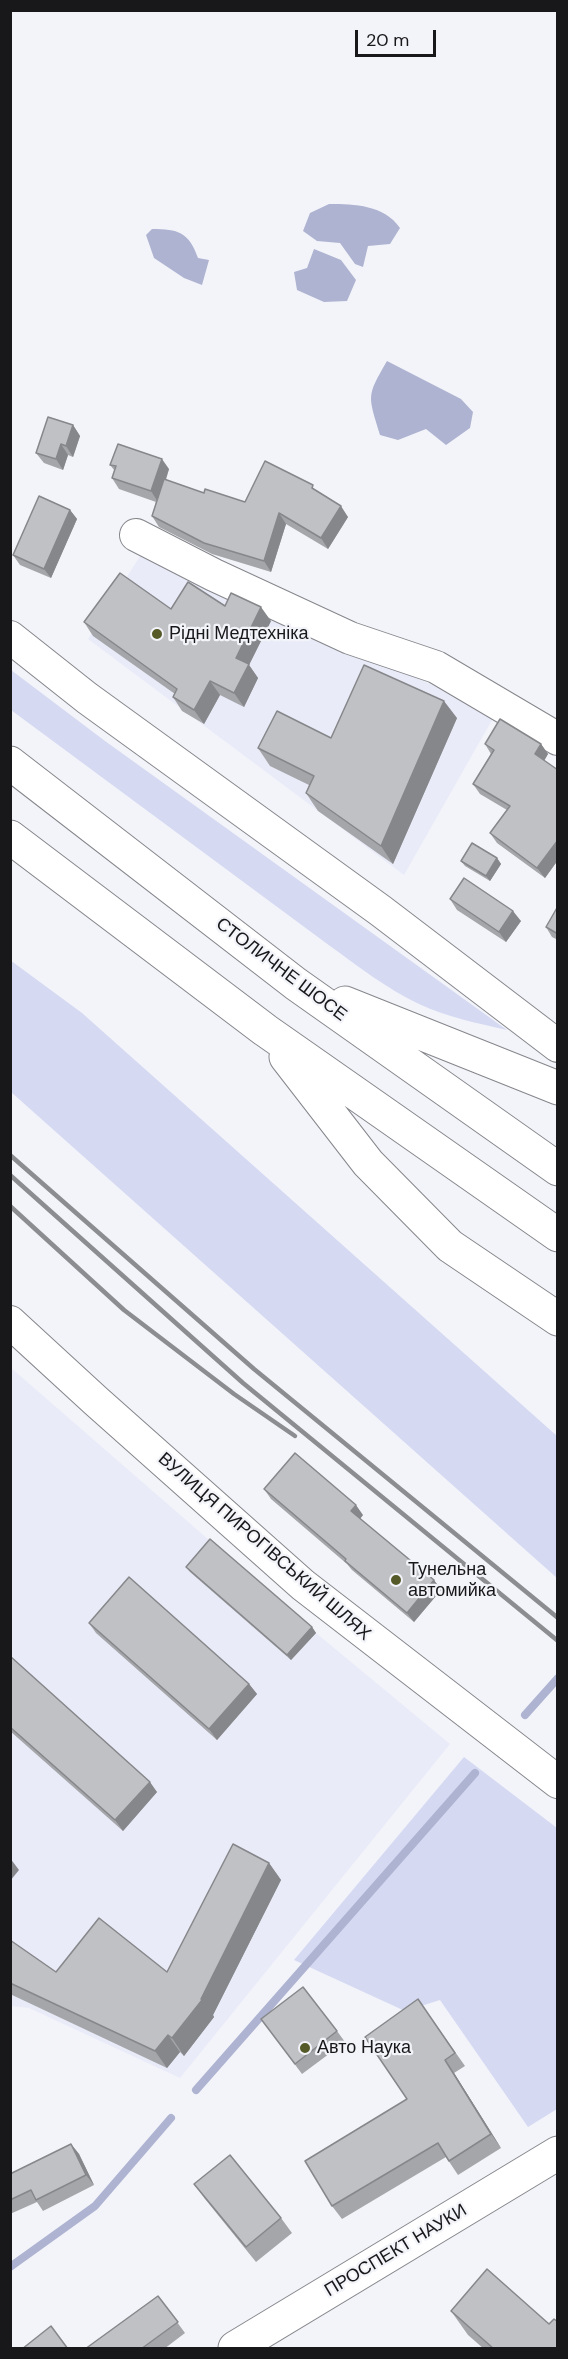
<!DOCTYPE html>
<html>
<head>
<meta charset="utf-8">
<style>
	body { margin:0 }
	#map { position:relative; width:568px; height:2359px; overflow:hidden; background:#f3f4f9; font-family:"DM Sans",sans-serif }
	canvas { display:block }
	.frame { position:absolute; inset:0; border:12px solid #18181a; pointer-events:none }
	.scale { position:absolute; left:355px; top:30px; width:81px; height:27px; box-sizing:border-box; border:3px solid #18181a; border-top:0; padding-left:8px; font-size:18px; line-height:21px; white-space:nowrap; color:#18181a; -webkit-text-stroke:4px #f3f4f9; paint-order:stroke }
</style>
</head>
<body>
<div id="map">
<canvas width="568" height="2359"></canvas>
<div class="frame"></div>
<div class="scale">20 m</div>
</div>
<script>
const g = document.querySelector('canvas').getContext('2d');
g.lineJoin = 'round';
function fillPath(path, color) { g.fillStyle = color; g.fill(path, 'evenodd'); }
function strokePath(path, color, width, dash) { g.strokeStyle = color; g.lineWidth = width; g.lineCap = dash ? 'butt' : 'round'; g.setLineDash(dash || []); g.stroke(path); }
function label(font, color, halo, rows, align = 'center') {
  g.font = font + ' "DM Sans",sans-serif'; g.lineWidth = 4.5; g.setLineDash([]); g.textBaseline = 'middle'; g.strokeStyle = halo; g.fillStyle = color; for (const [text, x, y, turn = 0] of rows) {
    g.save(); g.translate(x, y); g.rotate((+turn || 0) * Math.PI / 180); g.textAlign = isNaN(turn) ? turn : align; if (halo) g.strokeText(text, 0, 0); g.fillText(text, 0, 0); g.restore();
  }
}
fillPath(new Path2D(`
	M147 545 280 618 496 713 404 875 88 639Z
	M10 1367 316 1633 450 1744 180 2078 29 2008 11 2006Z`), '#e9ebf8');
fillPath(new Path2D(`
	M11 670 105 741 507 1030C477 1023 446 1017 419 1004 387 989 358 966 330 946L11 710Z
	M10 960 82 1013 557 1436V1578L11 1092Z
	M464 1757 557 1828V2109L528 2127 440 2000 405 2011 294 1960Z`), '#d5d9f2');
fillPath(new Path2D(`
	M329 204C355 204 384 205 400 228L390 244 368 246 363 267 355 264 340 243 317 241 303 231 310 213Z
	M152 229C178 229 189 232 198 258L209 260 202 285 184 278 154 258 146 235Z
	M314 249 341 260 356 280 347 301 324 302 297 290 294 272 307 268Z
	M387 361 461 399 473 412 470 428 446 445 426 429 398 440 380 435C368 395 366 397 387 361Z`), '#aeb3d1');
strokePath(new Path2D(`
	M525 1715 558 1678
	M196 2090 475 1773
	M10 2267 95 2206 171 2118`), '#aeb3d1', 8);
const street = new Path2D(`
	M136 535 214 575 350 638 436 667 558 739
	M10 637 87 698 381 911 558 1046
	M10 1322 96 1401 303 1585 558 1782`);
const secondary = new Path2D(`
	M235 2348 558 2153`);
const highway = new Path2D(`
	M10 763 296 984 558 1169
	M10 837 265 1030 558 1235
	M345 1003 558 1088
	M286 1057 368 1163 450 1246 558 1319`);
strokePath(street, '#86878c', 34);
strokePath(secondary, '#86878c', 35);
strokePath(highway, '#86878c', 35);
strokePath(street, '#fff', 32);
strokePath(secondary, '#fff', 33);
strokePath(highway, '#fff', 33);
strokePath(new Path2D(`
	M10 1155 254 1369 558 1618
	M10 1175 243 1383 558 1641
	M10 1206 124 1310 234 1394 295 1436`), '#8c8d90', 4.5);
fillPath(new Path2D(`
	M73 425 80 436 73 457 68 455 63 470 44 463 36 453Z
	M110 465 169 469 166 480 204 493 245 502 318 492 348 517 328 549 286 524 271 572 212 554 159 527 152 516 156 502 119 489 112 478 115 471Z
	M70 510 77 519 51 578 20 565 13 555Z
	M225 606 271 621 249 665 258 678 244 707 220 695 204 724 182 711 173 697 175 694 93 636 84 622 171 609Z
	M457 718 393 864 318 811 306 793 309 785 270 766 258 748Z
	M485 744H541L548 754 544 761 558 770V860L545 878 497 843 490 833 507 810 480 794 473 784 491 754Z
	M497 858 501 864 490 881 465 866 461 861Z
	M450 899 521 921 506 942 457 910Z
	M558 906V940L552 937 546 927Z
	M264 1489 363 1515 360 1519 434 1580 441 1590 414 1622 352 1570 347 1564 271 1499Z
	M186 1567 312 1627 316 1633 291 1660 190 1572Z
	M89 1623 249 1684 257 1694 217 1740 96 1633Z
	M10 1656 157 1792 123 1831 10 1731Z
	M269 1863 281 1880 213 2015 214 2017 184 2056 180 2052 167 2068 10 1994V1940L56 1972H167Z
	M418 1999 465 2066 454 2073 501 2148 458 2175 446 2157 342 2219 332 2206 407 2099Z
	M261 2019 337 2031 345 2042 302 2074Z
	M71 2144 79 2154 94 2185 43 2211 37 2202 10 2214V2174Z
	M194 2184 281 2218 292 2233 256 2262 205 2199Z
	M158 2296 185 2333 164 2349H85Z
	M451 2311 549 2324 558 2349H484L468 2335Z`), '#a5a6a9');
fillPath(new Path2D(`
	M73 425 80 436 73 457 66 446Z
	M61 444 68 455 63 470 56 459Z
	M162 459 169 469 158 502 151 491Z
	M341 506 348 517 328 549 321 538Z
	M70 510 77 519 51 578 44 569Z
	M279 513 286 524 271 572 264 561Z
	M261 607 271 621 249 665 258 678 244 707 234 693 236 658Z
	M210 681 220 695 204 724 194 710Z
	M444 701 457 718 393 864 381 846Z
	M541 744 548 754 542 764 535 754Z
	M558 840V860L545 878 537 868Z
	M497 858 501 864 490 881 486 876Z
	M513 911 521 921 506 942 499 932Z
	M356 1505 363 1515 358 1521 351 1511Z
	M434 1580 441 1590 414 1622 407 1613Z
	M312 1627 316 1633 291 1660 287 1655Z
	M249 1684 257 1694 217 1740 209 1729Z
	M150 1782 157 1792 123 1831 115 1820Z
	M10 1858 19 1870 10 1881Z
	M269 1863 281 1880 213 2015 214 2017 184 2056 172 2038 201 1999Z
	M168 2035 180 2052 167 2068 155 2051Z
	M445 2060 454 2073 501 2148 491 2134Z
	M71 2144 79 2154 94 2185 86 2175Z`), '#86878a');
const building = new Path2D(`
	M48 417 73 425 66 446 61 444 56 459 36 453Z
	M118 444 162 459 151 491 112 478 116 466 110 465Z
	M265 461 313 485 312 488 341 506 321 538 279 513 264 561 204 543 152 516 164 479 204 493 205 489 245 502Z
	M39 496 70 510 44 569 13 555Z
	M120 573 171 609 188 582 225 606 231 593 261 607 236 658 249 664 234 693 210 681 194 710 173 697 177 689 84 622Z
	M364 665 444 701 381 846 306 793 314 776 258 748 277 711 331 738Z
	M500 719 541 744 535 754 558 770V840L537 868 490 833 510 806 473 784 494 750 485 744Z
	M472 843 497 858 486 876 461 861Z
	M464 878 513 911 499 932 450 899Z
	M558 906V934L546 927Z
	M295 1453 356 1505 351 1511 434 1580 407 1613 345 1561 346 1559 264 1489Z
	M210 1539 312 1627 287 1655 186 1567Z
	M129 1577 249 1684 209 1729 89 1623Z
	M10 1656 150 1782 115 1820 10 1727Z
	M233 1844 269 1863 201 1999 202 2000 172 2038 168 2035 155 2051 10 1983V1940L56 1972 99 1918 167 1972Z
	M303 1987 337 2031 295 2064 261 2019Z
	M418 1999 455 2053 445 2060 491 2134 449 2161 438 2143 332 2206 305 2161 407 2099 365 2037Z
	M71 2144 86 2175 36 2200 31 2190 10 2200V2174Z
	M230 2155 281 2218 246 2247 194 2184Z
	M487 2269 549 2324 554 2319 558 2322V2349H494L451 2311Z
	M158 2296 178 2322 141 2349H85Z
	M51 2326 68 2349H22Z`);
fillPath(building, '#c0c1c5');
strokePath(building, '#86878a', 1.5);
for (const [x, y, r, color] of [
	[157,634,6,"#555a28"],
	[396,1580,6,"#555a28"],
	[305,2048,6,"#555a28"]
]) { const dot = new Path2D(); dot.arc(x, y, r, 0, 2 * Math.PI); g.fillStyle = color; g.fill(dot); strokePath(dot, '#f3f4f9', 2); }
label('18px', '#18181a', '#f3f4f9', [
	["Рідні Медтехніка",169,634],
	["Тунельна",408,1570],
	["автомийка",408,1591],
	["Авто Наука",317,2048]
], 'left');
label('18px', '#18181a', '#f3f4f9', [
	["СТОЛИЧНЕ ШОСЕ",281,970,37],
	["ВУЛИЦЯ ПИРОГІВСЬКИЙ ШЛЯХ",264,1547,41],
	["ПРОСПЕКТ НАУКИ",396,2251,-31]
]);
</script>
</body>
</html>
